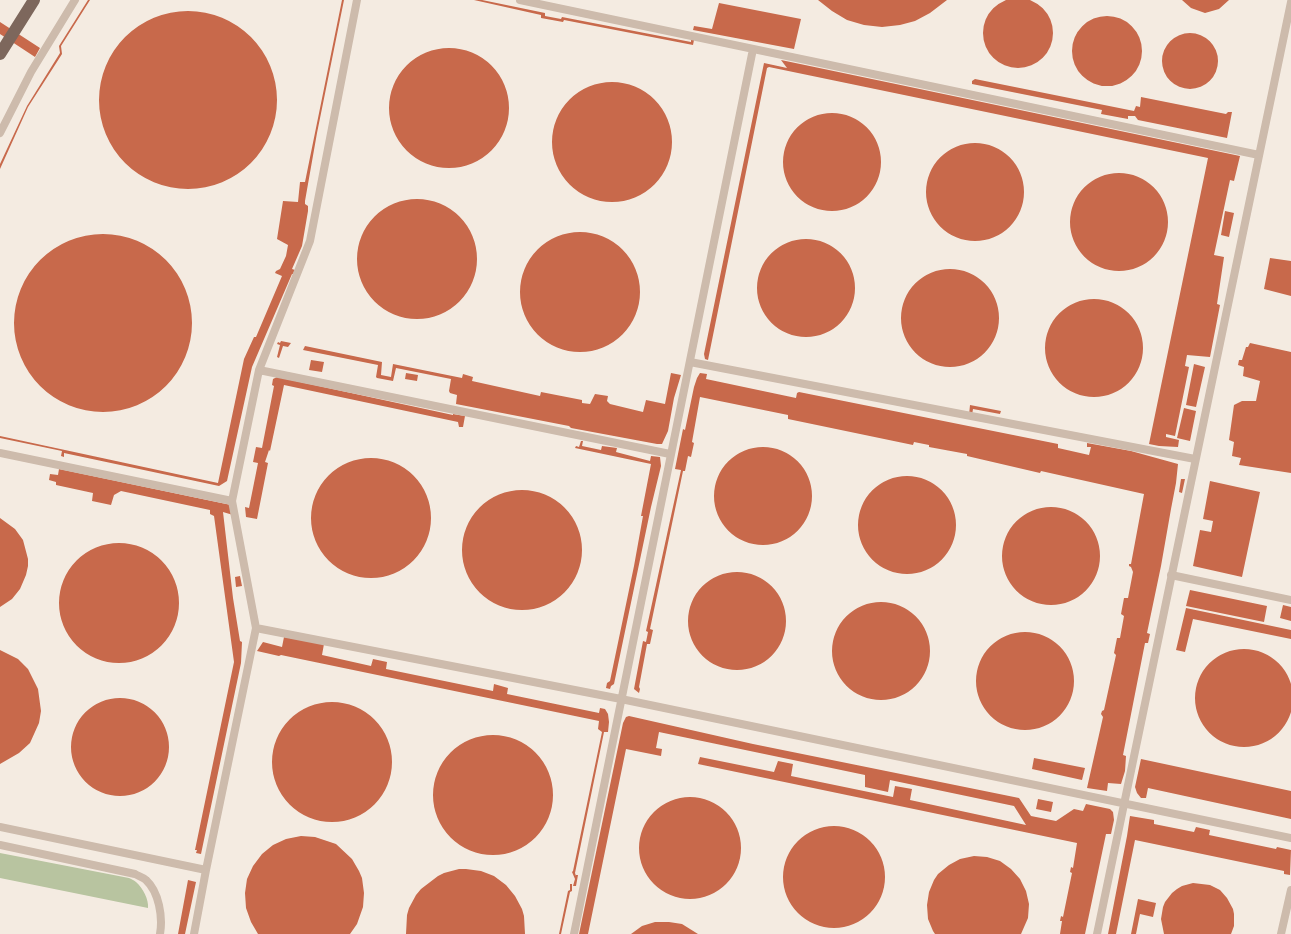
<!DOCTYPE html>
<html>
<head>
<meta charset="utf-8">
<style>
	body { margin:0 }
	canvas { display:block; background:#f4ebe1 }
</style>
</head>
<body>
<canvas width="1291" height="934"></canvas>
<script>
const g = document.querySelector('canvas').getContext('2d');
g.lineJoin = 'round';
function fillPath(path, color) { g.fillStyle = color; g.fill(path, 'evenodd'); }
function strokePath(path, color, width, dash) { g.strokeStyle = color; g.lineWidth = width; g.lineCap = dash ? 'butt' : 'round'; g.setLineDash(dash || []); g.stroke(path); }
fillPath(new Path2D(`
	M0 853 129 878C131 879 134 880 136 882 143 888 149 900 148 908L0 878Z`), '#b8c4a0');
fillPath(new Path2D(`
	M983 33a35 35 0 1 1 70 0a35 35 0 1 1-70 0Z
	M88 0H90L61 46 62 54 28 107 0 169V164L27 106 60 53 59 46Z
	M342 0H344L317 133 305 201V204L308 206V211L302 246 292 269 295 270 293 274H292L252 367 227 481 219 486 64 453V457L61 456 62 451 0 438V436L218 483 244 359 254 337H256L282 276 275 273 276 271 280 269 286 256 288 245 277 239 283 201 298 202 300 182H305Z
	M474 0H482L545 13V16L561 19 562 17 691 42V39L694 40 693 45 564 20 563 22 541 18V15Z
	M818 0H947L930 13 915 21 900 25 882 27 864 25 847 20 832 11Z
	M1182 0H1229L1219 9 1205 13 1191 8Z
	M719 3 801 19 794 49 693 30 694 26 712 29Z
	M99 100a89 89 0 1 1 178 0a89 89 0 1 1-178 0Z
	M1072 51a35 35 0 1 1 70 0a35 35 0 1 1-70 0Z
	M0 22 40 48 35 57 0 34Z
	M1162 61a28 28 0 1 1 56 0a28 28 0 1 1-56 0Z
	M389 108a60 60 0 1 1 120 0a60 60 0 1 1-120 0Z
	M781 60 1240 156 1234 181 1230 180 1214 255 1224 257 1217 304 1220 305 1210 357 1187 355 1185 366 1189 367 1175 436 1166 434V437L1179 440 1178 447 1159 446 1149 444 1208 158 769 67 767 68 708 360 705 359 704 354 764 63 787 68Z
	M975 79 1134 111 1136 106 1140 107 1141 97 1226 114 1228 112H1232L1227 138 1138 120 1135 116H1128V119L1101 114 1102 110 972 84V81Z
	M552 142a60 60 0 1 1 120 0a60 60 0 1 1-120 0Z
	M783 162a49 49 0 1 1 98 0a49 49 0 1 1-98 0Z
	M926 192a49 49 0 1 1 98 0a49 49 0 1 1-98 0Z
	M1070 222a49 49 0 1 1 98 0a49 49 0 1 1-98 0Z
	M357 259a60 60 0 1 1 120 0a60 60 0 1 1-120 0Z
	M1225 211 1234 213 1229 237 1221 235Z
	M520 292a60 60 0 1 1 120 0a60 60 0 1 1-120 0Z
	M14 323a89 89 0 1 1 178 0a89 89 0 1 1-178 0Z
	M757 288a49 49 0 1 1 98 0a49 49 0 1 1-98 0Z
	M1270 258 1291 261V296L1264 289Z
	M901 318a49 49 0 1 1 98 0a49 49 0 1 1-98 0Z
	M1045 348a49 49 0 1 1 98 0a49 49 0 1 1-98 0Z
	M281 341 291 343 288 347 283 346 279 358 277 357 280 345 277 344 278 342 280 343Z
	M1250 343 1291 352V473L1239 465 1241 458 1232 456 1234 442 1229 440 1234 405 1242 401H1256L1260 381 1243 376 1244 367 1238 365 1239 360H1242L1246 347H1248Z
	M305 346 382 362 381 375 391 377 393 364 462 378 463 374 473 377 472 381 540 396 541 392 582 400V403L590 404 595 394 608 396 607 401 610 404 643 412 646 400 665 404 671 373 681 375 674 398 668 431 662 444H657L571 428 569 426 456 404 457 395 450 393 449 391 451 379 396 368 393 381 377 378 376 377 378 365 303 350Z
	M311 360 324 362 322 372 309 370Z
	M1194 364 1205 367 1196 407 1186 405Z
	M406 373 418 375 417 381 405 379Z
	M700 373 707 374 706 379 796 398 797 393 799 392 1058 444V448L1089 455 1091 447H1087V443L1131 451 1178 464 1176 483 1171 509 1161 566 1147 633 1150 634 1148 643H1145L1123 755 1126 756 1125 771 1121 784 1108 783 1107 791 1087 788 1103 717 1101 714 1102 711 1104 710 1116 655 1114 653 1117 638H1120L1124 616 1121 614 1124 598H1128L1133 572 1131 567 1129 566V564H1131L1144 494 1041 471 1040 473 967 456V454L929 447V445L914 442 913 445 788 419V415L700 397 692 442 694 443 691 457 688 456 685 471H683L650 629 653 630 650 644H647L639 687 640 689 639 693 634 689 643 641 646 642 648 632 646 631 681 470 675 469 683 429 685 430 694 387 697 378Z
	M277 377 453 415V414L465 416 463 427H459L458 422 284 385 270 451 269 450 265 462 268 463 257 519 246 517 245 507 249 508 258 463 253 462 256 447 262 448 274 386 272 385 273 379Z
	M970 405 1001 411 1000 414 973 409 972 415H969Z
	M1184 408 1196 411 1190 441 1177 438Z
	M581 441H583L582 446 601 450 602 446 617 448 616 452 650 461 651 456 660 457 661 466 651 507 614 684 611 686 610 689 606 688 607 683 610 681 634 566 643 516H641L651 464 575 448 576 446 579 447Z
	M714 496a49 49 0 1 1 98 0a49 49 0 1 1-98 0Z
	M311 518a60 60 0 1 1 120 0a60 60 0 1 1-120 0Z
	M59 469 231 505 233 515 223 512 233 598 240 641 242 642 241 663 201 854 196 853 197 850H195L234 662 214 516 210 514V510L121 491 114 495 111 505 92 501 93 493 56 485V482L49 480 50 474 58 475Z
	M858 525a49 49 0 1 1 98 0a49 49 0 1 1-98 0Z
	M1181 479H1185L1182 493 1179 492Z
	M1210 481 1260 492 1242 577 1193 566 1200 530 1211 532 1213 521 1203 519Z
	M462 550a60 60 0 1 1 120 0a60 60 0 1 1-120 0Z
	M1002 556a49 49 0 1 1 98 0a49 49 0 1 1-98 0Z
	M0 518 15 529 23 540 28 559V566L26 575 20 589 12 599 0 607Z
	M59 603a60 60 0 1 1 120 0a60 60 0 1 1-120 0Z
	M688 621a49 49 0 1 1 98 0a49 49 0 1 1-98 0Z
	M240 576 242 586 236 587 235 577Z
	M1190 590 1267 606 1264 622 1186 606Z
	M832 651a49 49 0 1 1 98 0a49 49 0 1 1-98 0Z
	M1283 605 1291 607V621L1280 618Z
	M1186 608 1291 630V639L1193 619 1185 652 1176 650Z
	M976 681a49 49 0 1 1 98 0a49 49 0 1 1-98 0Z
	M284 637 324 644 322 655 371 666 373 659 387 662 386 669 493 691 494 684 508 688 507 694 599 713 600 708 605 709 608 714 609 722 608 732H604L575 873 576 876V875H578L576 886H573L575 879 572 872 573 871 602 732 598 729 599 721 281 655 279 656 257 651 263 642 282 647Z
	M1195 698a49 49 0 1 1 98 0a49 49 0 1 1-98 0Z
	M0 650 18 659 28 669 38 689 41 711 39 723 30 743 19 753 0 764Z
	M71 747a49 49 0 1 1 98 0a49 49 0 1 1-98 0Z
	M272 762a60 60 0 1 1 120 0a60 60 0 1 1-120 0Z
	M629 716 753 744 1019 798 1031 816 1056 821 1074 809 1083 811 1086 804 1110 809 1113 812 1114 820 1111 834H1106L1085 934H1060L1062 921H1060L1061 916 1063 917 1072 873 1070 872 1071 867 1073 868 1077 843 698 764 700 757 774 772 778 761 793 764 791 776 893 797 895 786 912 789 910 800 1026 825 1014 806 890 780 888 792 865 787V775L659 732 656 748 662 749 661 756 626 749 588 934H579L623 723 626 717Z
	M433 795a60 60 0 1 1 120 0a60 60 0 1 1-120 0Z
	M1034 758 1085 768 1082 780 1032 769Z
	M1141 759 1291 791V819L1148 788 1146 798H1141L1137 793 1135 787Z
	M639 848a51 51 0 1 1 102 0a51 51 0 1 1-102 0Z
	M1038 799 1053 802 1051 812 1036 809Z
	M1130 816 1154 820V824L1194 832 1196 827 1210 830 1209 835 1276 849 1277 847 1291 850 1290 875 1284 874V871L1135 840 1116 934H1108L1127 836Z
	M783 877a51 51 0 1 1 102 0a51 51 0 1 1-102 0Z
	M301 836 315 837 336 844 352 859 359 871 362 878 364 893 363 907 357 924 350 934H258L251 922 246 908 245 893 247 879 253 866 262 854 273 845 286 839Z
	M974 856 987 857 1000 861 1011 869 1020 879 1026 891 1029 904 1028 918 1021 934H935L933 931 928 919 927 905 929 892 934 880 938 874 949 865 960 859Z
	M459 869H466L481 871 494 876 506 885 515 896 522 909 524 916 525 934H406L407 915 409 908 416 895 421 889 438 876 444 873Z
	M188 880 196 882 185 934H178Z
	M1193 883 1210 885 1220 890 1227 898 1233 909 1234 914V926L1231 934H1164L1161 919 1163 907 1165 902 1172 893 1177 889 1182 886Z
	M570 884H572V891L570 892 561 934H559L568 891 570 890Z
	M1138 899 1156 903 1153 917 1140 914 1136 934H1131Z
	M655 922H669L682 924 698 934H631L642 926Z`), '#c8694b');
strokePath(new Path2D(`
	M520 0 1259 155
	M0 133 31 72 75 0
	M690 362 1195 459
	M259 370 670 454
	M0 453 232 501
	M1171 575 1291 600
	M256 628 621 699 1291 838
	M0 827 206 870
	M0 845 135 874C138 876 143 877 146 880 159 892 163 917 160 934
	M194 934 206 870 256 628 232 501 259 370 310 241 357 0
	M574 934 753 49
	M1097 934 1291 2
	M1281 934 1291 890`), '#cdbbac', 8);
strokePath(new Path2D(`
	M0 54 34 0`), '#7d675c', 12);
</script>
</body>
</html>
